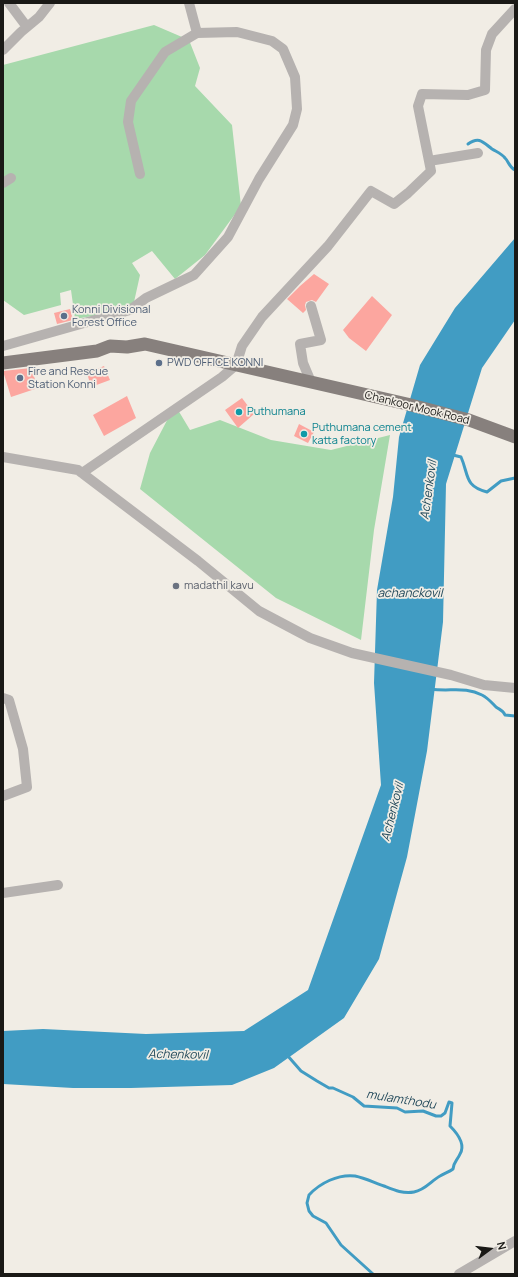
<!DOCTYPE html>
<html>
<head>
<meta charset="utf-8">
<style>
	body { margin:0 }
	#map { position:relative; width:518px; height:1277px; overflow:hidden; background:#f1ede5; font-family:Manrope,sans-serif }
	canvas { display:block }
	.frame { position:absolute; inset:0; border:4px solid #1a1916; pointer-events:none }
	.north { position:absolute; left:470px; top:1229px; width:40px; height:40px; -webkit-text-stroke:3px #f1ede5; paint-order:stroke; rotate:75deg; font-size:11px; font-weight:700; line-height:16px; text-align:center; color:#1a1916 }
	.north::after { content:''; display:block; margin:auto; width:14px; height:18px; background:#1a1916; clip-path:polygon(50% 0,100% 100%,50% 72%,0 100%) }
</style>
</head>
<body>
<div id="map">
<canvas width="518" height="1277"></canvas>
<div class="frame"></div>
<div class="north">N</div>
</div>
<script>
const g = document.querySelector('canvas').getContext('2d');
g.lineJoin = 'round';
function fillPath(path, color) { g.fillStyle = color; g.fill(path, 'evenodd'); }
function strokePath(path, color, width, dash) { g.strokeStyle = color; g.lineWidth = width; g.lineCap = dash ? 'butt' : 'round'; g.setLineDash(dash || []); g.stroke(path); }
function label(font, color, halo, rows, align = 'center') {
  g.font = font + ' Manrope,sans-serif'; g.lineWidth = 3.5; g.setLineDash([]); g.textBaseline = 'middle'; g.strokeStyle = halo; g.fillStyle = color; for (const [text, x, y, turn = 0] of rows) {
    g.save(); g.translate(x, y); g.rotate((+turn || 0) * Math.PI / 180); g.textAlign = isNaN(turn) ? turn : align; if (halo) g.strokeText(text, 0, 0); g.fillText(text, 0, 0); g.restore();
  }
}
fillPath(new Path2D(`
	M154 25 189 40 200 68 195 86 232 125 241 206 205 255 175 279 152 251 132 263 140 275 134 302 122 311 75 319 71 290 60 293 61 305 24 315 3 300V65Z
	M175 405 190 430 220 420 271 440 331 450 390 435 374 530 361 640 276 598 140 489 150 453Z`), '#a7d9ac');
fillPath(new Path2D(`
	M515 238V320L482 368 446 484 443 622 427 751 407 857 379 959 344 1018 274 1068 232 1085 131 1088H73L3 1084V1031L43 1029 146 1034 244 1031 308 990 381 785 374 683 377 590 393 497 399 437 420 365 455 308Z`), '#419cc3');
strokePath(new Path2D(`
	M468 144C479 136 483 142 492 149 497 152 502 154 505 158 509 162 509 167 515 170
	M453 455 461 457C469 475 464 486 487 492L501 481 515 478
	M431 689C449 692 465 686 482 695 488 698 492 703 496 707 500 710 503 710 505 715L515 716
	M287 1055 301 1071 317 1081 329 1088H333L353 1097 364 1106 397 1108 405 1112 423 1111 436 1116H441L445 1113 449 1102
	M373 1274 341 1245 326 1223 313 1216 309 1211 307 1203 309 1195C320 1183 338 1174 355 1176 365 1178 375 1183 384 1186 394 1190 403 1194 414 1192 425 1190 431 1181 440 1176 445 1173 449 1172 453 1169 454 1161 457 1161 460 1154 466 1144 457 1133 450 1126L452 1103 449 1102`), '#419cc3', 3);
fillPath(new Path2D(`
	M314 274 329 284 316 302 312 300 306 302 305 305 306 310 303 313 287 299 300 286Z
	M372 296 392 315 366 351 349 338 343 330Z
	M70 309 73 320 57 324 54 313Z
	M104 366 110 380 91 387 87 373Z
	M31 368 38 388 11 397 3 371Z
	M127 396 136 418 104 436 93 415Z
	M242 398 254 414 238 428 225 410Z
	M299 424 314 432 308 443 294 436Z`), '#fca69f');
strokePath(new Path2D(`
	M9 3 27 27
	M3 50 21 32 39 17 50 3
	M429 161 478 153
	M140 174 128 122 131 101 165 52 197 33
	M3 183 11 178
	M3 346 130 310 146 298 194 275 228 237 259 179 293 125 297 109 295 77 283 49 272 41 237 32 197 33 189 3
	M311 382 303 363 300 344 321 340 311 306
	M3 457 78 470 198 561 259 611 310 638 352 653 451 675 484 685 515 688
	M82 473 222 377 236 365 242 346 262 317 328 246 371 191 394 204 408 193 431 171 418 106 422 94 468 95 485 90 486 50 492 34 515 9
	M3 698 9 700 23 749 27 787 3 796
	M3 893 58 885
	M459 1274 515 1241`), '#b6b2b0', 10);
strokePath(new Path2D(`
	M3 363 97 351 110 346 127 347 145 344 407 404 469 420 515 437`), '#87807d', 13);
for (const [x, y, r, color] of [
	[64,316,4,"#5c6f8a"],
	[159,363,4,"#5c6f8a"],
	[20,378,4,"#5c6f8a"],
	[239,412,4,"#0f9aa8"],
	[304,434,4,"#0f9aa8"],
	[176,586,4,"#6b7280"]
]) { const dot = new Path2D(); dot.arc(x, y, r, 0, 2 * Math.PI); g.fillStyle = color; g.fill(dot); strokePath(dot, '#f1ede5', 1.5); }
label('11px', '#4e5e75', '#f1ede5', [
	["Konni Divisional",72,310],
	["Forest Office",72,323],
	["PWD OFFICE KONNI",167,363],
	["Fire and Rescue",28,372],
	["Station Konni",28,385]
], 'left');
label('11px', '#1a1916', '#f1ede5', [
	["Chankoor Mook Road",417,408,14]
]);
label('11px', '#0d838f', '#f1ede5', [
	["Puthumana",247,412],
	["Puthumana cement",312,428],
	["katta factory",312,441]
], 'left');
label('11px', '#5b616d', '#f1ede5', [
	["madathil kavu",184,586]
], 'left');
label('italic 12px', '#234a5b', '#f1ede5', [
	["Achenkovil",429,490,-82],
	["achanckovil",410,594],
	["Achenkovil",393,812,-76],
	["Achenkovil",178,1055,1],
	["mulamthodu",401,1100,9]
]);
</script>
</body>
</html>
